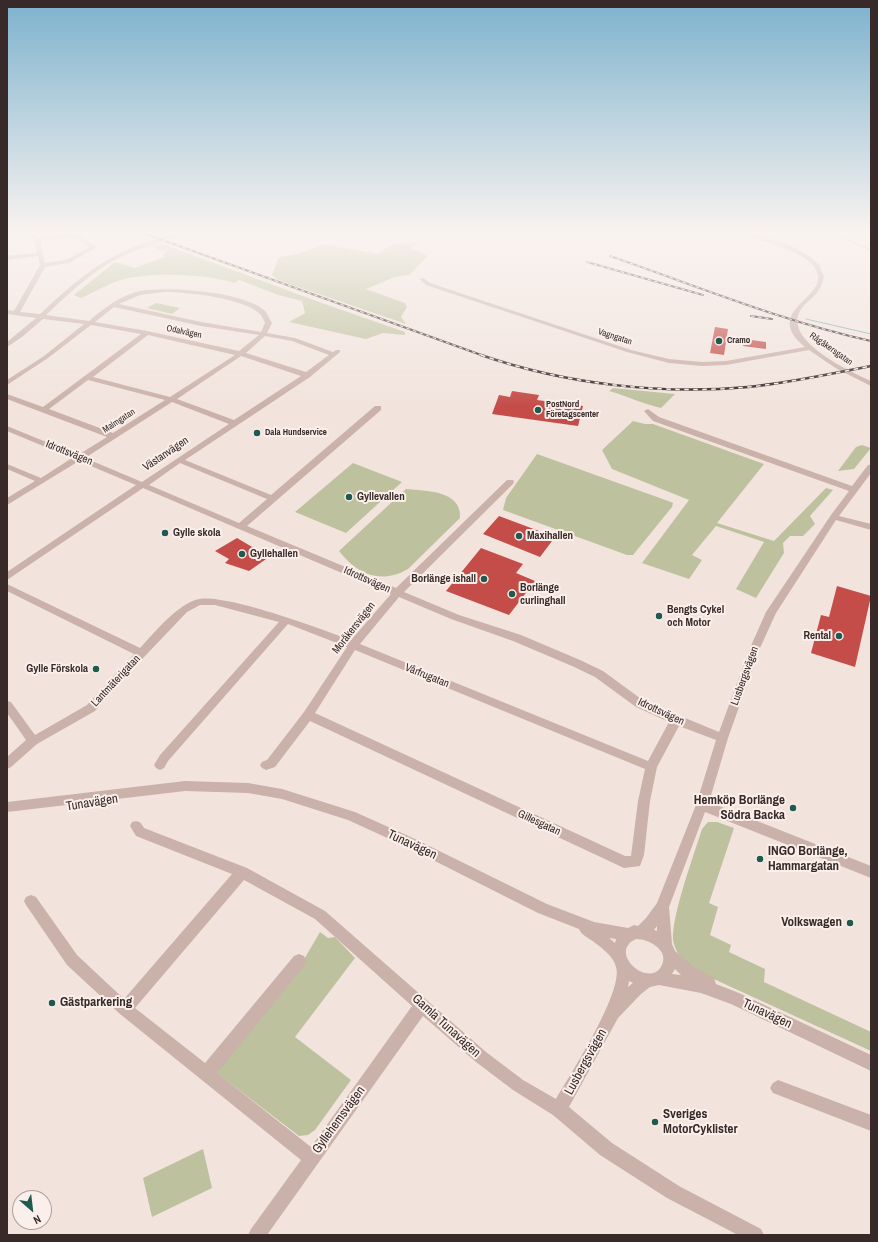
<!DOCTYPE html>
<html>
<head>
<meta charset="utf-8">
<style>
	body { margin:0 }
	#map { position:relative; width:878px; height:1242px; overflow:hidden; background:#f2e4dd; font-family:"Archivo Narrow",sans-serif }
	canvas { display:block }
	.frame { position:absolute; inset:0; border:8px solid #382a29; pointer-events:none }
	.north { position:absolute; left:12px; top:1190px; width:40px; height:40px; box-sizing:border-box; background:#faefea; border:1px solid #aca09d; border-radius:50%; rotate:152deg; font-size:11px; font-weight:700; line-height:16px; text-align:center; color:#382a29 }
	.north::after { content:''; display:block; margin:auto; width:14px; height:18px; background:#1f5950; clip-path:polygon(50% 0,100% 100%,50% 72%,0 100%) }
</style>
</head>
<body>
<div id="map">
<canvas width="878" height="1242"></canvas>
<div class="frame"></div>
<div class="north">N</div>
</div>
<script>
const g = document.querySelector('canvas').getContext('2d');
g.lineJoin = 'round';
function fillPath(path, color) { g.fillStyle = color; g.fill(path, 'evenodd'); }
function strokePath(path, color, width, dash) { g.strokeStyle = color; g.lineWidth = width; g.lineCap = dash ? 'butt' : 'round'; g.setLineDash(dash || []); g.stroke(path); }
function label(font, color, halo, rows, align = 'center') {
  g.font = font + ' "Archivo Narrow",sans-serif'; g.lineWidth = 4; g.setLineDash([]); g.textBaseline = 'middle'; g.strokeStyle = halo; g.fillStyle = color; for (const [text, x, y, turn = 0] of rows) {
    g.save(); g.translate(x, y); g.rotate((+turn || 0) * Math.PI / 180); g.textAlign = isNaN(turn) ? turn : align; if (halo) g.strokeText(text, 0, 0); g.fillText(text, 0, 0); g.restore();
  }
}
fillPath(new Path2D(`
	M409 242 419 243 412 248 428 256 409 275 395 277 366 289 405 303 407 307 401 317 406 324 278 280 272 275 279 257 298 254 324 244 378 254 393 244Z
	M160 244 165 245 322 303 405 332V335L383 333 366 339 289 322 305 313 302 301 278 295 237 279 239 280 235 283C205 274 154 272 124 279 109 283 95 292 81 298L74 295 115 262 135 268 164 257 163 254 166 252 152 247Z
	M156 303 180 308 172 314 147 308Z
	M613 388 675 394 661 408C643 404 627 396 609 391Z
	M633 421 645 424H653L764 464 717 523 774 541 826 488 833 490 810 516 815 524 803 536H790L783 543 784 553 756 598 736 589 764 542 716 526 692 555 702 560 689 579 642 563 689 500 612 469 602 450Z
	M862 445 871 448 854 469 838 471 856 447Z
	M537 454 671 502 673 503 672 507 633 555H627L503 510 506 498Z
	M353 463 402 482 346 533 295 512Z
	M406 489C425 491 462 490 460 518L408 569C380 585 357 574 339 551Z
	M708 822H717L734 828 709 903 718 907 710 935 731 945 729 952 765 969 764 982 871 1032V1051L694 970C685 963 677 956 674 944 668 925 695 852 702 829Z
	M320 932 328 938 335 937 355 958 295 1037 351 1080 315 1130 308 1135 299 1136 214 1071 303 961Z
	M203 1149 212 1188 152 1217 143 1178Z`), '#bdc19d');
strokePath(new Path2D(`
	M831 233 871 250
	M806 319 871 334`), '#7dafa6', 1);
fillPath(new Path2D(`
	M715 327 728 329 724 355 710 353Z
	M744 339 766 342V349L743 346Z
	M512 391 539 395 537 400 583 406 578 426 492 414 499 395 510 397Z
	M499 516 555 537 540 557 483 534Z
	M237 538 269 557 249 571 225 563 229 559 215 551Z
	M481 548 523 564 516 573 535 581 509 615 446 591Z
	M837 586 871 596 855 667 811 653 821 615 829 617Z`), '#c44c49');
fillPath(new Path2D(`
	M30 233H35L38 238 76 233 97 247 69 263 45 267 20 312 40 314C77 280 100 258 150 241 161 238 171 233 182 233 166 243 145 246 127 254 96 267 71 292 46 315L89 321C103 309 117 298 135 292 162 285 247 291 266 312 268 315 270 320 272 323L267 333 295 338 333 352 336 350H340V352L310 377 185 460 271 495 375 406H381V410L247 526 396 588 507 480H513L514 482 513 484 404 592 459 615 521 635 580 660 603 671 644 701 719 732 750 648 766 612 831 515 849 491 653 421 644 411 648 409 659 417 852 486 868 465H871V473L839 516 871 524V530L836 520 776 613 760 648 728 738 709 802 871 866V878L705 812 669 907 672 944 675 951 692 966 714 978 716 984 739 993 871 1055V1071L731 1004 701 993 659 985 650 987 641 994 618 1018 569 1107 612 1143 679 1186 761 1229 764 1235H738L667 1198 600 1155 553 1115 513 1090 476 1062 423 1016 267 1235H248L251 1229 301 1160 120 1014 67 965 26 905 24 901 26 897 31 895 36 897 77 955 124 999 232 874 136 836 130 826 132 822C139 820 141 823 144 828L247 868 325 911 486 1052 523 1080 556 1099C570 1075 624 991 616 967 614 957 602 948 594 942 589 938 581 935 579 929L538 913 407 847 348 820 282 799 248 793 185 791 7 812V802L185 781 248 783 282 789 355 812 415 839 547 904 594 922 628 928 634 925 638 926 646 918 657 903 696 805 716 740 679 726 657 767 650 801 644 855 640 866 624 868 310 721 275 767 266 770 262 768 260 765 262 762 267 760 304 712 347 647 288 624 168 761 164 768 160 770 156 768 154 765 160 755 279 622 215 605H200L187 612 145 656 95 711 37 744 11 767 7 769V757L26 740 7 713V701L11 702 35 735 87 705 134 654 7 591V584L140 648C155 632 174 608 195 600 218 590 324 630 351 640L391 594 143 488 7 580V572L136 485 79 461 7 505V498L35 481 7 469V464L41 478 72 458 7 431V426L78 455 107 437 7 399V394L43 407 141 334 91 325 48 358 7 385V380L44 356 84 324 43 319 22 337 7 347V342L36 318 7 314V310L14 311 40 265 38 256 7 260V256L37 253 34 240ZM74 237 90 247 66 260 45 263 40 241ZM164 292C186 292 246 298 261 315 262 317 264 320 265 323L261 332 201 322 119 304 140 295ZM114 307 201 326 259 335 239 351 147 331 95 322ZM148 335 235 355 170 397 93 377ZM265 336 292 341 329 355 306 372 246 353ZM241 356 301 376 234 420 177 399ZM88 380 165 400 113 433 49 409ZM172 402 229 424 142 482 85 458ZM180 463 267 499 239 523 149 485ZM399 597 451 619 513 641 572 666 595 677 636 707 669 722 648 761 360 644ZM355 650 645 769 638 801 631 856H625L315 713ZM244 880 315 919 412 1006 311 1147 217 1073 304 966 306 961 304 956 299 954 294 956 205 1063 135 1008ZM657 926V931L654 930ZM609 938 616 939 615 943ZM636 939C649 939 669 950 662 965 651 988 615 959 629 944 630 942 634 940 636 939ZM675 969 681 975 672 974ZM629 981 633 983 628 987Z
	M740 233C762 233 804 247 819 265 821 268 822 273 824 276 823 280 822 285 820 288 815 298 803 303 799 313 786 342 851 372 871 381V386L837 369 809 350 726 365 702 366 669 363 627 352 426 285 419 279 424 278 430 283 631 350 669 359 702 362 726 361 805 347C763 312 822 300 818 275 813 250 758 242 740 233Z
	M778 1080 871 1115V1131L773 1093 770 1088 773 1083Z`), '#cab1a9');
const railFar1 = new Path2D(`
	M143 233 484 356
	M610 256C697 286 781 321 871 341
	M587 262 703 295
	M751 316 772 319`);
const rail = new Path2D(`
	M481 355C565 384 660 395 748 387 789 383 830 374 871 366`);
strokePath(railFar1, '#382a29', 2);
strokePath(rail, '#382a29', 2.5);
strokePath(railFar1, '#faefea', 1, [3.5]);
strokePath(rail, '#faefea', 1.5, [4.5]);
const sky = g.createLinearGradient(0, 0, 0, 407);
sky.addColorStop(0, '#7db2ce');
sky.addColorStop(0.57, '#f9f3f0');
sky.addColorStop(1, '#f9f3f000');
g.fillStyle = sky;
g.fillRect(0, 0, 878, 407);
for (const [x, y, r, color] of [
	[719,341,4,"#1f5950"],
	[538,410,4,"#1f5950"],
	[257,433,4,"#1f5950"],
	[349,497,4,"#1f5950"],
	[165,533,4,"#1f5950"],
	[519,536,4,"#1f5950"],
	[242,554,4,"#1f5950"],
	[484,579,4,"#1f5950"],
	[512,594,4,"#1f5950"],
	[659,616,4,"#1f5950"],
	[839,636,4,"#1f5950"],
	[96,669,4,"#1f5950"],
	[793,808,4,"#1f5950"],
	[760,859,4,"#1f5950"],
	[850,923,4,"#1f5950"],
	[52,1003,4,"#1f5950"],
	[655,1122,4,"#1f5950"]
]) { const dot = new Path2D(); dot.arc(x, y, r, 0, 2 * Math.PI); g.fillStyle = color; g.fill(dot); strokePath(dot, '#faefea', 1.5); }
label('9px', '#382a29', '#faefea', [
	["Odalvägen",184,332,12],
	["Vagngatan",615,337,18],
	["Rågåkersgatan",831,349,35],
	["Malmgatan",119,421,-33]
]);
label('bold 9px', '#382a29', '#faefea', [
	["Cramo",727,341],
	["PostNord",546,405],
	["Företagscenter",546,415],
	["Dala Hundservice",265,433]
], 'left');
label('11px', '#382a29', '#faefea', [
	["Idrottsvägen",69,453,22],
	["Västanvägen",166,454,-34],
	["Idrottsvägen",367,580,24],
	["Moråkersvägen",354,628,-52],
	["Vårfrugatan",427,676,22],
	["Lusbergsvägen",745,676,-70],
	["Lantmäterigatan",116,681,-47],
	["Idrottsvägen",661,712,25],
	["Gillesgatan",539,823,25]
]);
label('bold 11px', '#382a29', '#faefea', [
	["Gyllevallen",357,497],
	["Gylle skola",173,533],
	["Maxihallen",527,536],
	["Gyllehallen",250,554],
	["Borlänge ishall",476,579,"right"],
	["Borlänge",520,588],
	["curlinghall",520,601],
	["Bengts Cykel",667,610],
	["och Motor",667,623],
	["Rental",831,636,"right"],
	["Gylle Förskola",88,669,"right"]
], 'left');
label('bold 13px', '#382a29', '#faefea', [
	["Hemköp Borlänge",785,801,"right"],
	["Södra Backa",785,816,"right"],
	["INGO Borlänge,",768,852],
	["Hammargatan",768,867],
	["Volkswagen",842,923,"right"],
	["Gästparkering",60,1003],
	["Sveriges",663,1115],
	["MotorCyklister",663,1130]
], 'left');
label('13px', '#382a29', '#faefea', [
	["Tunavägen",92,803,-9],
	["Tunavägen",412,845,25],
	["Tunavägen",767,1014,25],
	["Gamla Tunavägen",446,1026,42],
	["Lusbergsvägen",586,1062,-61],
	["Gyllehemsvägen",339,1120,-54]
]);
</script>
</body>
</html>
